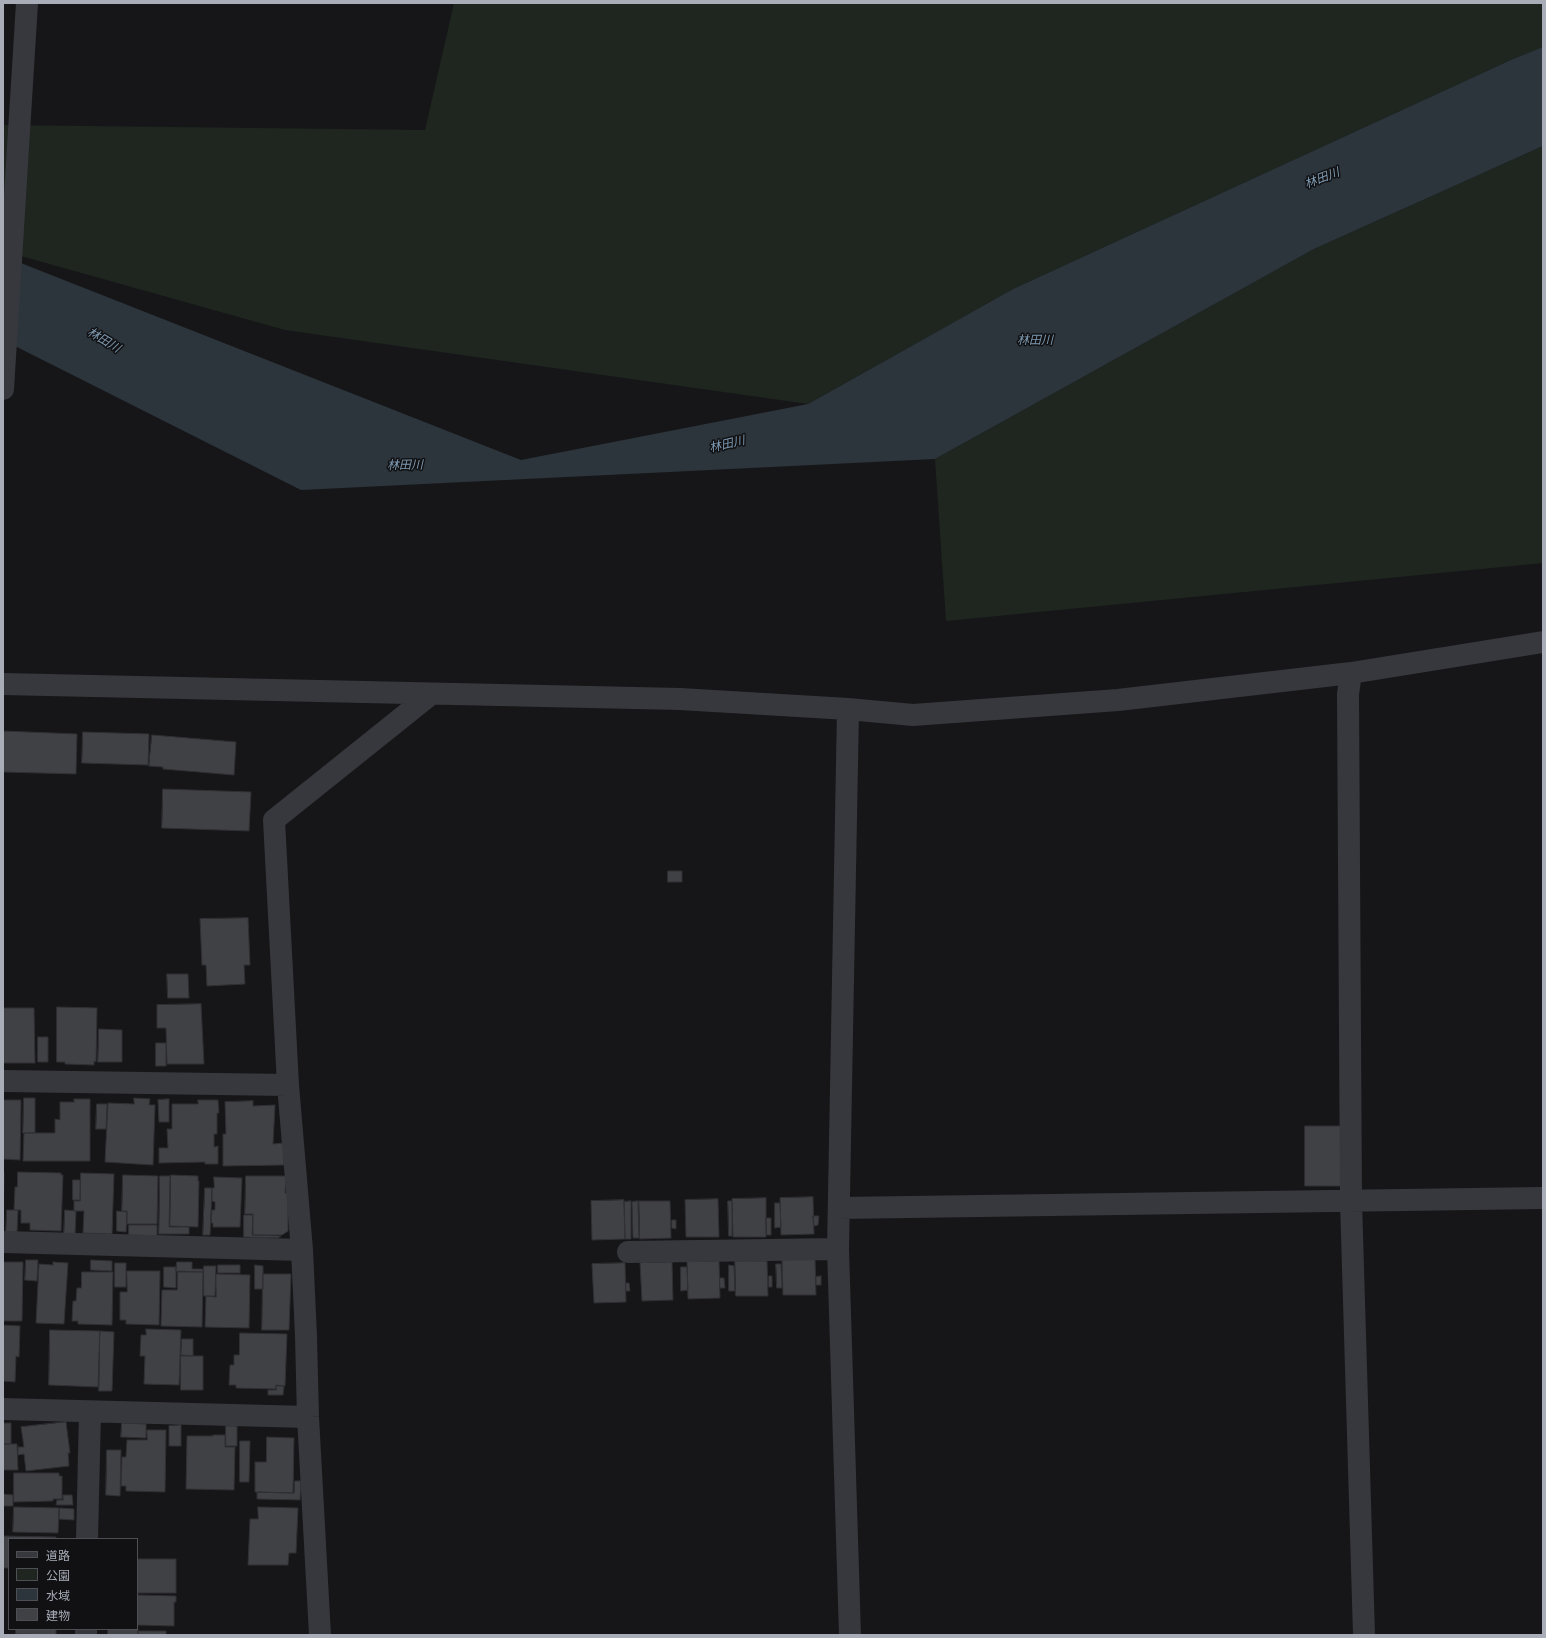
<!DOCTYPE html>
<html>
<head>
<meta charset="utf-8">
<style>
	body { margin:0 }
	#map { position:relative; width:1546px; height:1638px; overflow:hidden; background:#161618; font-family:Commissioner,"Noto Sans JP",sans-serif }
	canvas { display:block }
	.frame { position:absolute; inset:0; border:4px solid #a8adb8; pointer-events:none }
	.legend { position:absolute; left:8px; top:1538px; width:130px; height:92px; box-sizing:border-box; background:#111113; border:1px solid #4d4f55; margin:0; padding:5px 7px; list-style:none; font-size:12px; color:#a8adb8 }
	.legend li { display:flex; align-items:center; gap:8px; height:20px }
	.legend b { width:20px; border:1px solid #4d4f55 }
</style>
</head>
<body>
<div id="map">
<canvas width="1546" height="1638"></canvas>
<div class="frame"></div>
<ul class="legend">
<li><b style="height:5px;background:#37383d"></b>道路</li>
<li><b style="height:11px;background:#1e261f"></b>公園</li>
<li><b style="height:11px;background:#2c353c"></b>水域</li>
<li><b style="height:11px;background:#404145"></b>建物</li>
</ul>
</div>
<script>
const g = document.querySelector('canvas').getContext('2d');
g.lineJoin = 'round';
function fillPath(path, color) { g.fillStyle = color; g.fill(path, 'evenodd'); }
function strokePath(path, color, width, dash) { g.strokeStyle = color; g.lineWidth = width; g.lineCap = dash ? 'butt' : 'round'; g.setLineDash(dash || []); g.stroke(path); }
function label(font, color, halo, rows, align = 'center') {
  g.font = font + ' Commissioner,"Noto Sans JP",sans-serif'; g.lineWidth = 3; g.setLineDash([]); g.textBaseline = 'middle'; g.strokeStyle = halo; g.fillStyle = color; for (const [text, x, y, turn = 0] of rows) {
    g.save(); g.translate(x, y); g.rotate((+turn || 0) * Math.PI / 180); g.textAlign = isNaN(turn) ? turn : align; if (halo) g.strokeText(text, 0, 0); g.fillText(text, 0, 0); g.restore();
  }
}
fillPath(new Path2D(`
	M454 3H1543V47L1513 59 1013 289 808 404 285 330 3 251V125L425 130Z
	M1543 146V563L946 621 935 459 1314 249Z`), '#1e261f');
fillPath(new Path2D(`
	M1543 47V146L1314 249 935 459 301 490 3 340V256L521 460 808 404 1013 289 1513 59Z`), '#2c353c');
const building = new Path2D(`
	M3 731 77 734 76 774 3 772Z
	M83 732 149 734 148 765 82 763Z
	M152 735 236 742 234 775 163 769V767L149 766Z
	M163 789 251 792 249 831 162 828Z
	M668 871H682V882H668Z
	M248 918 250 965H244L245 984 207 986 206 965H202L200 919Z
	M167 974H188L189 998H168Z
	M201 1004 204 1064H167L166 1028H157V1005Z
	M57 1007 97 1008 96 1062 94 1061V1065L65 1064V1062H57Z
	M3 1008H34L35 1063H3Z
	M99 1029 122 1030V1062H98Z
	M38 1037H48V1062H38Z
	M156 1043H166V1066H156Z
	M24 1098H35V1133H23Z
	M134 1098 150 1099 149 1105H155L153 1165 105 1162 108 1103 134 1104Z
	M74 1099H90V1161H23L24 1133H55V1119L60 1120V1102H74Z
	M169 1099V1122H159L158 1100Z
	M3 1100H21L20 1160 3 1159Z
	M198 1100H218L219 1113H217V1134H214V1147L218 1146V1164H205V1162L159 1163V1148H168L167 1129H172V1104H198Z
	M253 1101V1106L275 1105 273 1144 284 1143V1165L223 1166V1134H226L225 1102Z
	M97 1104H107L106 1129H96Z
	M1305 1126H1343V1186H1305Z
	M3 1172H4L3 1232Z
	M18 1172 61 1173V1175H63L61 1231 30 1230V1223H21V1210H14L15 1187H17Z
	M81 1173 114 1174 112 1234 83 1233 84 1211H74V1201H80Z
	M123 1175 158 1176 157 1224H127V1211H122Z
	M171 1175 198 1176V1181H199L198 1227 170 1226Z
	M160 1176H170L169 1227H189V1234H159Z
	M246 1176H286L285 1193H288V1231L282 1235H253V1214H245Z
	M214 1177 242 1178 240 1227H213V1223H211L212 1210H215V1202L212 1201V1188H214Z
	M73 1180H80V1200H73Z
	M205 1188H212L210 1235H203Z
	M813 1197 814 1234 781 1235 780 1198Z
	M766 1198V1237H733L732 1199Z
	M718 1199 719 1237H686L685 1200Z
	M624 1200 625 1239 592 1240 591 1201Z
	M631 1201V1239H625L624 1202Z
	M638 1201 639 1238H633L632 1202Z
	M639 1201H670L671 1238 640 1239Z
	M728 1201H732V1236H729Z
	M775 1203H780L781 1227 775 1228Z
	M7 1210H18L17 1232H6Z
	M65 1210 76 1211 75 1234H64Z
	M117 1211 127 1212 126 1232 117 1231Z
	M244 1215H253L252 1235 281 1236 278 1238 244 1237Z
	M813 1216H819L818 1225 814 1226Z
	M766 1218H771V1235H767Z
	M672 1220H676V1229L672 1228Z
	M129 1225H157V1236L129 1235Z
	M815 1259 816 1295H783L782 1260Z
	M26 1260H38L37 1281 25 1280Z
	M91 1260 112 1261V1271L91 1270Z
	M719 1261 720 1298 688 1299 687 1262Z
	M735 1261H767L768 1296H736Z
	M3 1262H23L22 1321H3Z
	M53 1262 68 1263 64 1324 36 1323 39 1264 53 1265Z
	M177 1262H192V1269H203V1272L176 1271Z
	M672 1262 673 1300 642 1301 640 1263Z
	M115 1263H126V1287H115Z
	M625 1263 626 1302 594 1303 592 1264Z
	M776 1264H781L782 1288H777Z
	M218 1265H240V1273H218Z
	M255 1265 263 1266V1289H255Z
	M729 1265 734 1266 735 1291H729Z
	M204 1266H216L215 1296H204Z
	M164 1267H176V1288L164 1287Z
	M681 1267H687L688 1290 681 1291Z
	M127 1271H160L159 1325 126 1324V1320H120V1292H127Z
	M82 1272H113L112 1325 78 1324V1321H72L73 1301H76L77 1288H81Z
	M178 1272H203L202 1327 161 1326 162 1290H177Z
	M216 1274 250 1275 249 1328 205 1327 206 1296 216 1297Z
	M263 1274H291L289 1330H262Z
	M769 1276H772V1287H769Z
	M821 1276V1285H816V1277Z
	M720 1278H724L725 1288H720Z
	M626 1283H629L630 1291H626Z
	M3 1325 20 1326 19 1357 16 1356 15 1382 3 1381Z
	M146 1329 181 1330 179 1385 144 1384 145 1356H140L141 1335H146Z
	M50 1330 100 1331 98 1387 49 1385Z
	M100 1331 114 1332 112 1391H99Z
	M240 1333 287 1334 285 1386 276 1385V1389L236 1388V1385H229L230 1365H234V1355H239Z
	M182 1339H193V1356L181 1355Z
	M181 1356H203V1390H181Z
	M276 1386H284L283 1395H268V1390H276Z
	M66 1422 70 1453H68L69 1466 26 1471 24 1454 18 1455V1447H24L21 1427Z
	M3 1423H11V1444H3Z
	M122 1423 146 1424V1438L121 1437Z
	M181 1425V1446H169V1426Z
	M226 1426H237V1446H226Z
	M147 1430H166L165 1492 126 1491V1486H121L122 1457H126L127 1440H147Z
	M213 1435H225V1447H235L234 1490 186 1489 187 1436H213Z
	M267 1437 294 1438 293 1493 255 1492V1462H266Z
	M240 1441H250L249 1482H240Z
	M3 1444H17L18 1470H3Z
	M107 1450H121L120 1496 106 1495Z
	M14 1473H59V1476H62V1499H53V1501L14 1502Z
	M295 1481H301L300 1500 257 1499V1492L294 1493Z
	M3 1494 13 1495V1506H3Z
	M63 1495H72L73 1505H56L57 1500H63Z
	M14 1507 59 1508 58 1533 13 1532Z
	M258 1507 298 1508 296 1553H289L288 1565H248L250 1519H258Z
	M60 1508 74 1509V1520L59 1519Z
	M3 1536 56 1537V1539H9V1568H3Z
	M137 1559H176V1593H137Z
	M137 1595 176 1596V1602H174V1626L137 1625Z
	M16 1629H56V1635L16 1634Z
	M108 1629H138V1635H108Z
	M138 1631H166V1635H138Z`);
fillPath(building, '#404145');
strokePath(building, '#303034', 1);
strokePath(new Path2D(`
	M3 389 27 3
	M1351 673 1348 694 1351 1201 1364 1635
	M3 684 680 699 848 709 913 715 1118 700 1351 673 1543 642
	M848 709 838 1249 850 1635
	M3 1081 288 1085
	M839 1208 1543 1198
	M3 1242 302 1250
	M628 1252 838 1249
	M3 1409 308 1417
	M87 1539 90 1413
	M86 1635V1629
	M320 1635 308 1417 306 1336 302 1250 288 1085 274 820 430 695`), '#37383d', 22);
label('italic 12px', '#7f9bb3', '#111113', [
	["林田川",1322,178,-21],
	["林田川",104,340,31],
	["林田川",1035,340],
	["林田川",727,444,-13],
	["林田川",405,465,-1]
]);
</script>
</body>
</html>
